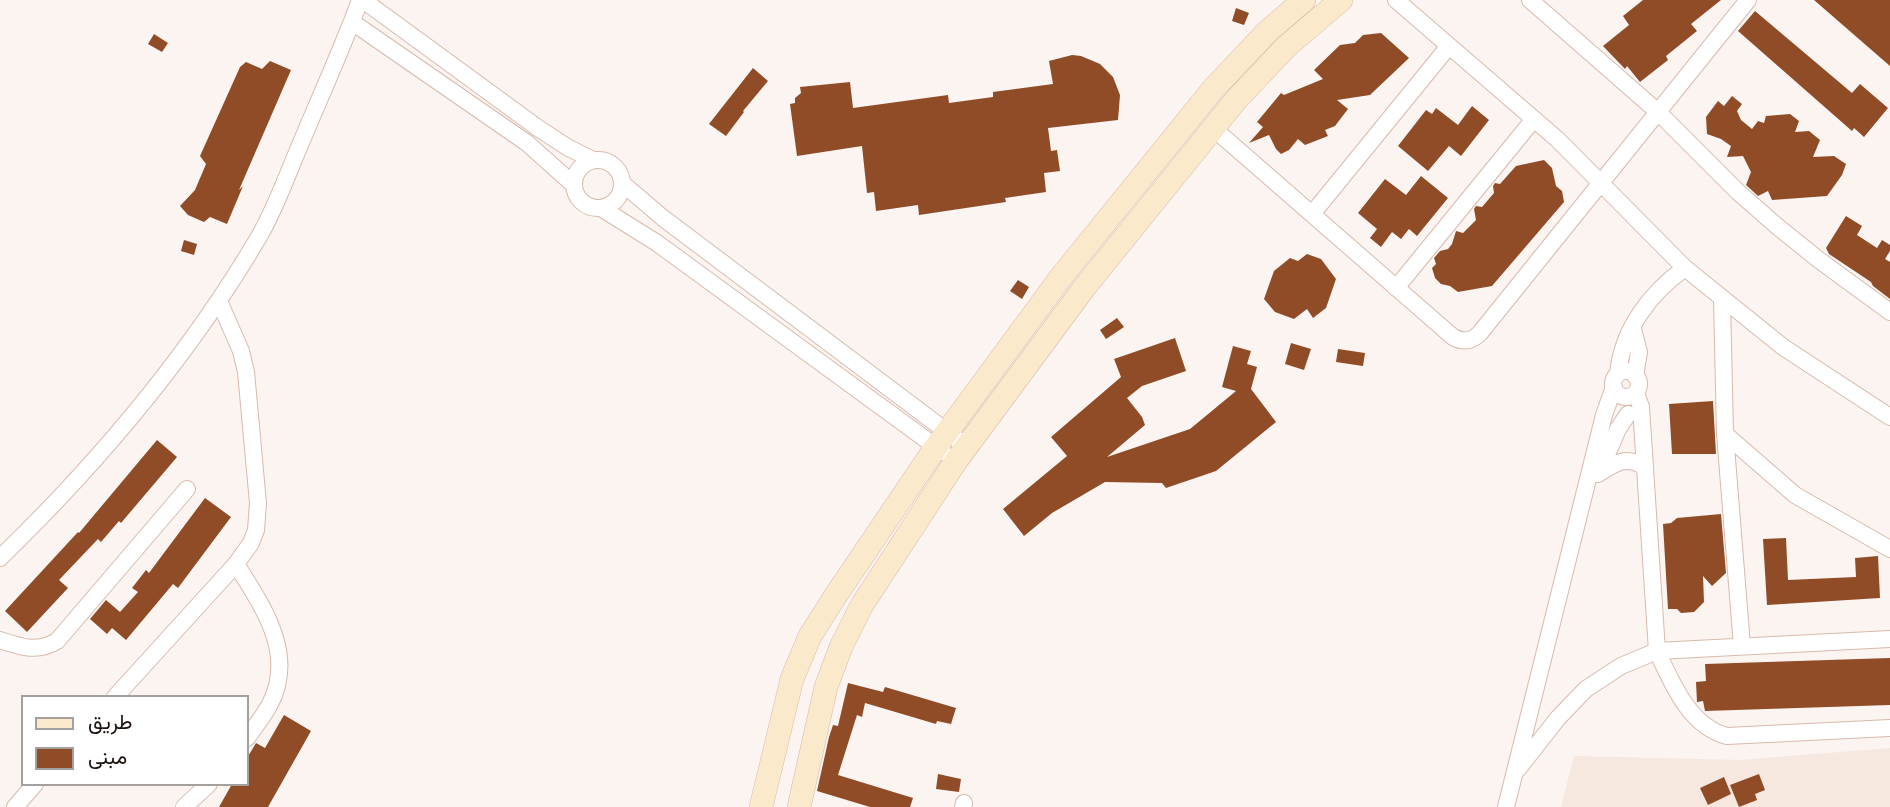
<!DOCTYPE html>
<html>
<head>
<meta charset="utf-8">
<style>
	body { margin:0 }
	#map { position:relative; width:1890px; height:807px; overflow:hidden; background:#fbf4f1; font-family:Quicksand,Vazirmatn,sans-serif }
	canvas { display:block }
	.legend { position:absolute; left:21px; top:695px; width:228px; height:91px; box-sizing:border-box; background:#fff; border:2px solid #a4a09e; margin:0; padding:9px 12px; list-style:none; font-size:21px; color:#1c120d }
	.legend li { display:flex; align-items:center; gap:14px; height:35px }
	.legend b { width:35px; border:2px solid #a4a09e }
</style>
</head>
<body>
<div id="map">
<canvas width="1890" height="807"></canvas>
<ul class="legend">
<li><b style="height:9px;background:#fae9ca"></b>طريق</li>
<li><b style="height:19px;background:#904c27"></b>مبنى</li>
</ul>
</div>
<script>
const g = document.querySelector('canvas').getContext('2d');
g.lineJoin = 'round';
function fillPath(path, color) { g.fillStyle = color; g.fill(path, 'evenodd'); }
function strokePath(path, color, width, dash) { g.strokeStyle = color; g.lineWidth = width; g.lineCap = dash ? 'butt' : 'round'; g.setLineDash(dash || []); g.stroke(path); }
fillPath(new Path2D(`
	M1890 748V807H1561L1574 756 1740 760Z`), '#f6e7df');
fillPath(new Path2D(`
	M1643 0H1721L1691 24 1697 31 1666 56 1668 60 1640 82 1627 66 1625 69 1603 46 1629 25 1623 16Z
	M1814 0H1890V66Z
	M1236 8 1249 13 1244 25 1232 21Z
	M1755 11 1852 93 1860 84 1888 108 1864 137 1854 128 1852 131 1738 31Z
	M1381 33 1409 58 1370 95 1337 100 1348 109 1335 126 1325 130 1328 136 1305 145 1298 139 1289 150 1281 154 1276 149 1269 135 1249 143 1263 127 1257 122 1281 93 1284 95 1323 79 1314 70 1340 45 1355 43 1363 35Z
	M154 34 168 43 162 52 148 44Z
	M1072 55 1081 56 1100 64 1113 77 1120 95 1118 120 1048 128 1051 151 1057 150 1060 171 1044 173 1046 192 1005 198 1006 202 919 215 918 205 876 211 874 192 867 193 862 146 797 156 790 104 795 103V98L801 93 800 87 850 82 853 108 948 95 949 103 993 97V92L1053 84 1049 61Z
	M270 61 291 70 239 190 243 186 227 224 210 217 204 222 188 215 180 206 195 190 206 164 200 156 240 67 246 62 262 69Z
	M753 68 768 81 743 111 744 112 726 136 709 124Z
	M1732 96 1742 104 1737 111 1741 120 1752 129 1758 121 1764 123 1766 116 1790 114 1799 121 1795 132 1809 131 1820 140 1813 157 1834 156 1846 164 1842 175 1827 196 1772 200 1768 191 1758 196 1746 185 1751 172 1743 156 1727 157 1731 146 1721 139 1707 134 1706 117 1718 101 1724 106Z
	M1472 106 1489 120 1461 156 1449 146 1428 171 1398 146 1426 110 1432 114 1436 108 1458 125Z
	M1544 160 1552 168 1556 186 1562 191 1564 202 1492 286 1458 292 1450 286 1441 284 1435 278 1432 268 1436 264 1434 258 1440 251 1448 249 1452 244 1456 231 1463 233 1476 220 1474 209 1476 206 1482 207 1494 193 1493 186 1495 183 1500 184 1516 166Z
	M1421 176 1448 198 1417 236 1409 229 1401 239 1392 232 1381 247 1370 238 1377 229 1358 213 1385 179 1406 195Z
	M1846 216 1862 226 1857 235 1877 248 1882 240 1890 245V251L1885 259 1890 262V299L1873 286 1871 282 1829 254 1826 248Z
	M184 240 197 244 194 255 181 251Z
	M1307 254 1321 259 1336 279 1326 308 1313 318 1307 309 1294 319 1275 312 1264 299 1274 271 1290 258 1298 261Z
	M1018 280 1029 287 1022 299 1010 291Z
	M1117 318 1124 327 1106 339 1100 330Z
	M1175 338 1186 371 1142 386 1127 398 1142 417 1145 425 1107 457 1190 429 1236 391 1222 387 1233 346 1251 351 1247 364 1257 367 1251 389 1276 422 1216 471 1166 488 1162 483 1105 482 1052 513 1024 536 1003 509 1067 456 1051 437 1121 377 1114 359Z
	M1291 343 1311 349 1304 370 1285 364Z
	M1338 349 1365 353 1363 366 1336 362Z
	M1713 401 1716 454H1672L1669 404Z
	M157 440 177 457 121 523 119 521 101 542 98 539 59 580 68 588 27 632 5 611 78 532 79 533Z
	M205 498 231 517 178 588 173 584 126 640 112 628 107 634 90 619 106 600 120 612 138 592 132 588 146 570 149 573Z
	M1721 514 1726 573 1712 586 1703 576 1704 602 1694 612 1681 613 1677 609H1668L1663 524 1671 523 1677 518Z
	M1786 538 1788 580 1856 577 1855 558 1878 556 1880 598 1767 605 1763 539Z
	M1890 658V705L1705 711 1703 701 1697 702 1696 682 1706 681 1705 664Z
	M848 683 883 692 885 687 956 708 951 724 937 721 936 724 865 703 862 717 857 715 838 775 913 798 910 807H870L817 791 829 737 833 725 838 726Z
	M284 715 311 731 268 807H219L232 784H247V758L256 743 265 748Z
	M938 774 961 779 959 792 936 789Z
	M1759 774 1765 790 1755 794 1757 800 1739 807 1730 785Z
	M1724 777 1731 794 1708 805 1700 788Z`), '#904c27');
const street = new Path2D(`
	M363 0 538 128 567 147 593 160
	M1396 0 1557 139 1685 268 1783 347 1890 417
	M1530 0 1658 112 1738 192 1778 227 1819 260 1890 312
	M352 22 527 143 574 185
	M1213 128 1453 337C1464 343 1472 341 1480 333L1748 0
	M574 184a24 24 0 1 1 48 0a24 24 0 1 1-48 0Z
	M622 183 663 218 966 446
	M601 208 657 243 943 452
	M1312 214 1449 46
	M1396 288 1534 119
	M1722 299 1725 434 1742 646
	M1633 329 1639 352 1635 376
	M1613 384a13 13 0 1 1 26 0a13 13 0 1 1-26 0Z
	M1618 374C1622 330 1650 293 1685 268
	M1636 393 1641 407 1657 651C1672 683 1689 726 1727 736L1890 728
	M1725 434 1795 495 1890 549
	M1599 473 1618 429 1628 414
	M1598 474C1615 463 1626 455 1645 467
	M0 558C100 461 189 356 260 235 277 205 289 170 303 138 322 92 343 47 360 0
	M236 564C263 607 297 655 269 706 262 718 254 728 247 738
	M0 640C21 647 37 653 57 641L187 489
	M115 697 236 564 251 543 256 530 258 503 246 372 241 351 219 301
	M1518 769 1558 718 1586 689 1621 666 1657 651 1890 639
	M15 807 35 784
	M184 807 209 784
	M963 807 964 803
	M1506 807 1604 415 1614 387`);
const secondary = new Path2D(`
	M761 807 792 679 810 636 836 595 936 447 1061 277 1214 88 1268 31 1304 0
	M799 807 826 687 841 647 862 605 956 461 1084 288 1236 100 1286 47 1341 0`);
strokePath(street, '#d7baac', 18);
strokePath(secondary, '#d7baac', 24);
strokePath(street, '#fff', 16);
strokePath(secondary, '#fae9ca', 23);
</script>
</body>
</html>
